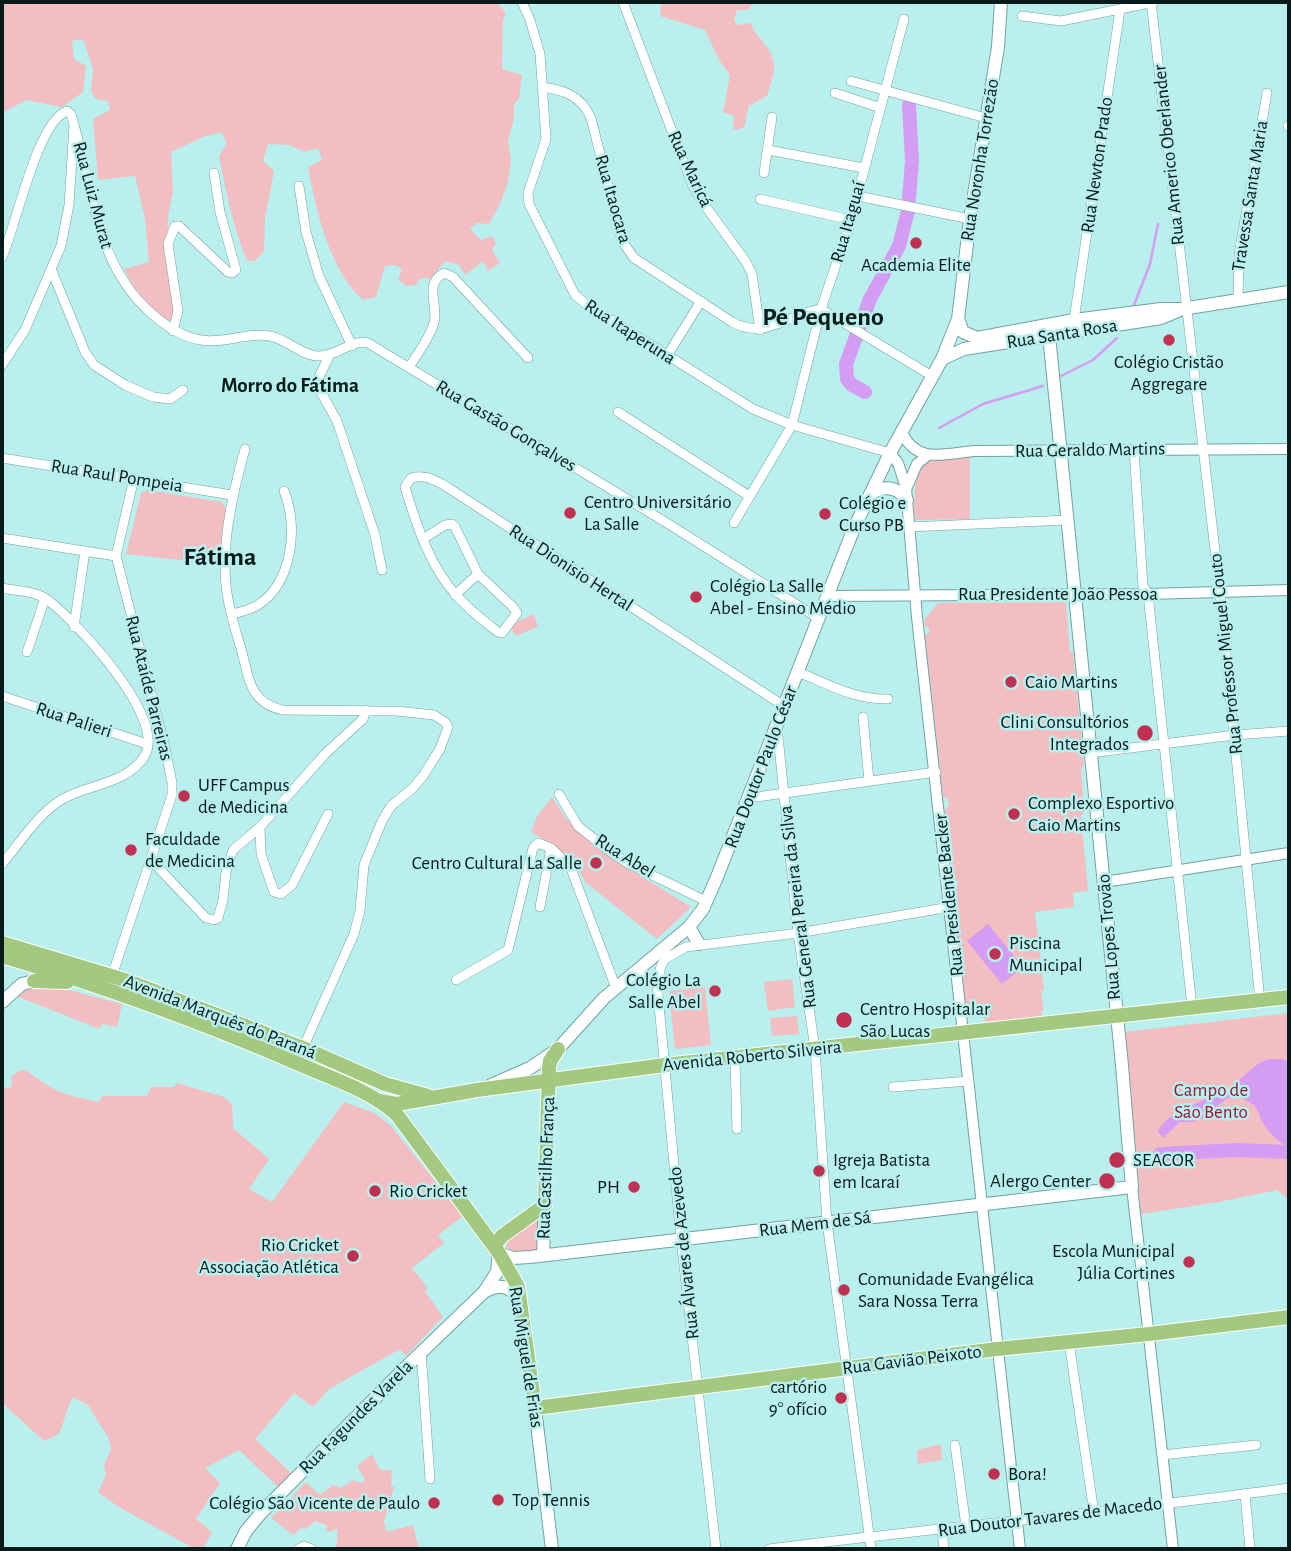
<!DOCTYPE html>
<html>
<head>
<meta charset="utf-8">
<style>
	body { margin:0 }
	#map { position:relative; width:1291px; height:1551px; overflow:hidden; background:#b9efec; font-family:"Alegreya Sans",sans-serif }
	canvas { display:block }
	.frame { position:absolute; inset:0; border:4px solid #071b1b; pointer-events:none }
</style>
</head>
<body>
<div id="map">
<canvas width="1291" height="1551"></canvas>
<div class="frame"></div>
</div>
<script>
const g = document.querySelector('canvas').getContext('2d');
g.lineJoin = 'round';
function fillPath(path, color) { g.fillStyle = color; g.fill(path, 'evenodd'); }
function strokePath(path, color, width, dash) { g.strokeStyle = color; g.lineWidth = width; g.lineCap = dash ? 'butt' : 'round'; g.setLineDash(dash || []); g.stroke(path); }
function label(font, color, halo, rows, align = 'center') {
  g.font = font + ' "Alegreya Sans",sans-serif'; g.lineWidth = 5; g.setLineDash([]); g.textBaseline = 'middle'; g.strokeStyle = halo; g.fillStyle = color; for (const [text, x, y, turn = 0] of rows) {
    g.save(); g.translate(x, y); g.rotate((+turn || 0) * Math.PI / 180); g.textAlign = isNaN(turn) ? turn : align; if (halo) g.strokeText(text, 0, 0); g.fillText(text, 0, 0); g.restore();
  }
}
fillPath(new Path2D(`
	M2 2H497L506 13 503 20 502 69 522 75 519 98 514 105V118L508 142 511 159 508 182 500 204 489 224 476 223 470 229 481 240 492 236 496 243 492 250 500 263 488 271 483 261 465 275 459 265 445 261 431 278 419 279 417 285 406 286 398 279 402 269 395 265 385 266 376 297 363 300C329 270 316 210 308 167L322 160 318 148 304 152 289 145 268 144 263 161 274 171 265 218 264 251 255 261H247C233 227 226 192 219 156L227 143 221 132 203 137 171 152 173 192 168 216V265L177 320H163L137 294 124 269 149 262 145 219 135 176 98 180 93 119 110 110 108 101 96 99 91 92 93 69 83 39 72 41 74 59 86 66 83 92 62 107 26 100 2 113Z
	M661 2H754L748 10H737L734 20 738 25 751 23C753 31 758 35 763 42 780 63 774 73 767 96L749 106 744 128 733 130 734 116 723 112 730 75 719 60 705 30 660 16Z
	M970 455V519L916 520 914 515C916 461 915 460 970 455Z
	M147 490 222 502 230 515 223 565 126 554 141 493Z
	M1063 602 1066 604 1070 652H1073L1084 767H1081L1084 812 1081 816 1088 891 1073 893 1074 907 1035 912 1044 990 1041 991 1044 1010 1041 1011 1042 1017 988 1022 963 1002 955 894 958 882 951 875 945 810 949 805 948 799 943 796 925 635 929 633V628L924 625 925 619 938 603Z
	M534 614 538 627 515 636 510 625Z
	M552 797 567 820 607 855 691 907 657 939 585 882C574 857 554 845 531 832L537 816Z
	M792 979 795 1007 768 1011 764 982Z
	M36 986H54L122 1004 117 1027 102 1024 100 1029 16 996 27 988Z
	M705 987 711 1045 675 1049 669 991Z
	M1289 1013V1200L1277 1190 1219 1202 1141 1214 1124 1032Z
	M797 1016 799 1034 772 1036 770 1018Z
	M26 1070C54 1092 64 1095 99 1102L102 1096H147L151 1087H174L177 1083 224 1097 232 1104 233 1128 269 1159 249 1189 272 1202 344 1102 374 1113 390 1125 463 1216 438 1235 444 1243 412 1268 428 1288 425 1291 443 1317 406 1356 400 1349 329 1389 313 1407 294 1393 255 1439 291 1473 279 1488 239 1450 205 1468 220 1483 196 1519 212 1532 203 1549H195L117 1506 98 1492 106 1475 104 1465 111 1450 109 1439 88 1405 73 1397C68 1403 64 1424 59 1434L44 1441 2 1403V1086L9 1089 12 1084 11 1077 18 1071Z
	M538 1218 539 1247 537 1251C526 1252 513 1256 506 1246L509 1239Z
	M941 1444 942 1460 918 1464 917 1450Z
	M372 1454 380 1470H392L391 1486 394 1487 384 1522 387 1532 413 1525 419 1549H336L338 1529 326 1532 327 1525 315 1521 306 1529 301 1528 293 1535 271 1518 306 1482 320 1495 333 1485 341 1488 353 1480 361 1483 365 1480 357 1466Z`), '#f3bec2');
fillPath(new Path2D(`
	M988 924 1023 967 1002 984 967 941Z
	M1269 1059H1284L1289 1064V1146C1277 1144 1262 1125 1258 1112 1256 1106 1253 1104 1247 1101 1229 1089 1219 1106 1206 1116 1198 1122 1189 1122 1180 1122L1163 1138 1158 1131C1173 1106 1206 1103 1229 1088 1244 1078 1252 1064 1269 1059Z`), '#d59cf3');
strokePath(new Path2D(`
	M1134 305 1150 264 1158 224
	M1059 377 1093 360 1117 338
	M939 428 983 404 1043 386`), '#d59cf3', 2.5);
strokePath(new Path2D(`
	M865 392 852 385 847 379 846 364 870 299 899 246 908 211 912 161 909 105
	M1160 1154 1236 1150 1289 1152`), '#d59cf3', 14);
const minor = new Path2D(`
	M522 2 530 20 540 54 546 139 528 193 529 204 575 295 586 304 753 409 792 425 890 453
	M623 2 692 184 701 200 746 262 752 274 760 330
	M1151 2 1220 593 1260 1001
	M1022 16 1061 21 1154 2
	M851 81 986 118
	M542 87C565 90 581 96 591 118L622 241 634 258 732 322C764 340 788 315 821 309
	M835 93 881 108
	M74 125C93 190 96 265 151 313 166 326 181 337 201 340 224 344 247 332 270 336 287 339 302 356 318 356 336 357 354 338 368 343L667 523 818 618
	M1288 126H1289
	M768 150 864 168
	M764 173 772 117
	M299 186 306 232 319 276 352 346
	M858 196 970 219
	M760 199 851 220
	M2 257C16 227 37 121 67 111L71 114 74 125 69 205 61 246 25 330 2 365
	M52 271 85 352 94 365 125 385 153 397 170 399 183 390
	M1238 300 1239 254 1267 93
	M821 309 932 376
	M1074 320 1120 10
	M173 331 178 311 168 244 175 226H179L228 272 232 273 236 270 220 212 214 173
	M330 354 319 377 318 387 337 421 375 535 382 570
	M667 356 701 301
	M409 367C418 353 429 339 434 323 439 306 423 284 444 273L453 277 528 358
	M618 412 749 496
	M245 449C232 495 219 552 228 599 231 617 237 635 242 652 249 680 250 702 282 710L397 711 434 715 445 722 448 727 440 749 423 776 413 788 391 806 382 821 364 865 360 911 354 934 303 1048
	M1134 449 1143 586 1148 594 1192 1007
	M2 458 232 495
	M734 523 792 425 821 309 851 220 904 19
	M908 527 1068 520
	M2 538 116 556
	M423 539 445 525 452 524 455 527 478 574 513 607 517 613 502 633 498 632C484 621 469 610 457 596 430 567 416 524 405 487L411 478C425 474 435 480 447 487L784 706
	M2 588C16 591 36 591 48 600 76 622 169 719 144 757 124 787 81 784 55 804 34 820 19 844 2 864
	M455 595 478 574
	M232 614C241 612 250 610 258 605 292 583 299 527 284 491
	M74 627 85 551
	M27 652 45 598
	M798 672C828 684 855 700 888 699
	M2 696 147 744
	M863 717 869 781
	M777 726 798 933 815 1049 827 1222 871 1549
	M1090 753 1235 735 1289 731
	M559 794 578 826 609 851 629 864 706 901
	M749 798 936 772
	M260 827 261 854 274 892 281 894 292 885 328 814
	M151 860 206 918 214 920 218 918 223 900 226 872 233 850 260 827 325 754 363 719 366 710
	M540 907 551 848
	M632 975 646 977 657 984
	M112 976 172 795V783L165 747 116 556 134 478
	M456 980 508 950 533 848 538 843 551 848 570 866 616 988
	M735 1059 737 1129
	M893 1087 969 1081
	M1069 1342 1094 1513
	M421 1351 430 1479
	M955 1445 966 1527
	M1162 1455 1256 1445
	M1245 1494 1250 1549
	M942 1530 944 1549
	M298 1549 304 1546 312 1549
	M716 1549 681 1239 657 984 661 966 665 959 686 947 798 933 950 907
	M769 1549C942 1527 1116 1512 1289 1488`);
const tertiary = new Path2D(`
	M902 433C918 465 945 453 975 451L1289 449
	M890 453 898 463 906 488 917 617 1020 1549
	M907 487 917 464 928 455
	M826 596 1148 594 1289 590
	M1104 882 1289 853
	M1132 1187 1173 1549`);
const secondary = new Path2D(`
	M958 319 963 332 977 338 1074 320 1161 309H1182L1289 292
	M942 359 964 349 1161 318 1180 310
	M870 494C884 485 897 486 907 500
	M689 927 699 944
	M2 1002 22 984 34 981
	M491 1085 530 1068 558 1049 604 998 689 927 703 909 717 877 854 528 890 453 942 359 958 319 970 219 998 47 1001 2
	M543 1255 545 1205
	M484 1292C499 1284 507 1285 519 1297
	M535 1408 552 1549
	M237 1549 246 1531 261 1513 407 1366 484 1292 497 1272 499 1253 513 1258 530 1257 1132 1187 1122 1065 1048 325`);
const primary = new Path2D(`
	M2 943 128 981 303 1048 385 1084 428 1096
	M2 956C103 986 202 1022 299 1064 333 1079 372 1091 398 1116L499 1253 518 1287 535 1408 997 1349 1149 1334 1289 1317
	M34 981 67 982
	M382 1101 397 1104 477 1090 665 1065 1289 997
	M494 1246 502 1236 545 1205 549 1068 550 1061 558 1049`);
strokePath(minor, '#70a3a1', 10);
strokePath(tertiary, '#70a3a1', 12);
strokePath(secondary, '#70a3a1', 14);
strokePath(primary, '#fff', 16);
strokePath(minor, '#fff', 9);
strokePath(tertiary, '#fff', 10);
strokePath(secondary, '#fff', 12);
strokePath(primary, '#a3c880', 14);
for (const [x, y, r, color] of [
	[916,243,7,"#c03050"],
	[1169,340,7,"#c03050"],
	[570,513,7,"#c03050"],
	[825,514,7,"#c03050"],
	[696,597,7,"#c03050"],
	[1011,682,7,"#c03050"],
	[1145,733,9,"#c03050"],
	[184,796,7,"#c03050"],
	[1014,814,7,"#c03050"],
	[131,850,7,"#c03050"],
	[596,863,7,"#c03050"],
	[995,954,7,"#c03050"],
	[715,991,7,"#c03050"],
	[844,1020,9,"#c03050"],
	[1117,1160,9,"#c03050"],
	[819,1171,7,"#c03050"],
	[1107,1181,9,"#c03050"],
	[634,1187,7,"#c03050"],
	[375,1191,7,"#c03050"],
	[353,1256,7,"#c03050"],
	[1189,1262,7,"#c03050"],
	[844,1290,7,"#c03050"],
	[841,1398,7,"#c03050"],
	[994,1474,7,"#c03050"],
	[498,1500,7,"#c03050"],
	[434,1503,7,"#c03050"]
]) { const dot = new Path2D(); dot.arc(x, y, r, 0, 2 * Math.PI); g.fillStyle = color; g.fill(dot); strokePath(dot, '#b9efec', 2.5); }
label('19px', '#071b1b', '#b9efec', [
	["Rua Americo Oberlander",1169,155,-96],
	["Rua Noronha Torrezão",980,160,-81],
	["Rua Newton Prado",1097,165,-82],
	["Rua Maricá",690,169,65],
	["Rua Luiz Murat",93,195,75],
	["Travessa Santa Maria",1250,196,-81],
	["Rua Itaocara",613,199,74],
	["Rua Itaguaí",848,222,-74],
	["Rua Itaperuna",630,332,33],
	["Rua Santa Rosa",1062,334,-9],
	["Rua Gastão Gonçalves",506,426,31],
	["Rua Geraldo Martins",1090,450,-1],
	["Rua Raul Pompeia",117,476,9],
	["Rua Dionisio Hertal",571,568,33],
	["Rua Presidente João Pessoa",1058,594],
	["Rua Professor Miguel Couto",1226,654,-96],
	["Rua Ataíde Parreiras",149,688,76],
	["Rua Palieri",74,720,18],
	["Rua Doutor Paulo César",761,767,-69],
	["Rua Abel",625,856,32],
	["Rua Presidente Backer",949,895,-96],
	["Rua General Pereira da Silva",798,907,-97],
	["Rua Lopes Trovão",1109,937,-95],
	["Avenida Marquês do Paraná",220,1017,21],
	["Avenida Roberto Silveira",752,1056,-6],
	["Rua Castilho França",546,1168,-88],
	["Rua Mem de Sá",815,1224,-7],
	["Rua Álvares de Azevedo",684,1253,-96],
	["Rua Miguel de Frias",526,1357,81],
	["Rua Gavião Peixoto",912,1360,-7],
	["Rua Fagundes Varela",356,1417,-45],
	["Rua Doutor Tavares de Macedo",1050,1517,-7]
]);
label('19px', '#071b1b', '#b9efec', [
	["Academia Elite",916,265,"center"],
	["Colégio Cristão",1169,362,"center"],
	["Aggregare",1169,384,"center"],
	["Centro Universitário",584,502],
	["La Salle",584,524],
	["Colégio e",839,503],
	["Curso PB",839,525],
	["Colégio La Salle",710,586],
	["Abel - Ensino Médio",710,608],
	["Caio Martins",1025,682],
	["Clini Consultórios",1129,722,"right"],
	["Integrados",1129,744,"right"],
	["UFF Campus",198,785],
	["de Medicina",198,807],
	["Complexo Esportivo",1028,803],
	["Caio Martins",1028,825],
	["Faculdade",145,839],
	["de Medicina",145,861],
	["Centro Cultural La Salle",582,863,"right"],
	["Piscina",1009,943],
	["Municipal",1009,965],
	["Colégio La",701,980,"right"],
	["Salle Abel",701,1002,"right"],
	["Centro Hospitalar",860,1009],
	["São Lucas",860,1031],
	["Igreja Batista",833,1160],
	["em Icaraí",833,1182],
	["SEACOR",1133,1160],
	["Alergo Center",1091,1181,"right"],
	["PH",620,1187,"right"],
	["Rio Cricket",389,1191],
	["Rio Cricket",339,1245,"right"],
	["Associação Atlética",339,1267,"right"],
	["Escola Municipal",1175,1251,"right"],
	["Júlia Cortines",1175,1273,"right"],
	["Comunidade Evangélica",858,1279],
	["Sara Nossa Terra",858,1301],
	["cartório",827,1387,"right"],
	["9° ofício",827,1409,"right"],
	["Bora!",1008,1474],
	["Top Tennis",512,1500],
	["Colégio São Vicente de Paulo",420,1503,"right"]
], 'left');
label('19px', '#961838', '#b9efec', [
	["Campo de",1211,1090],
	["São Bento",1211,1112]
]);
label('bold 21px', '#071b1b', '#b9efec', [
	["Morro do Fátima",290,386]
]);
label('bold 26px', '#071b1b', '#b9efec', [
	["Pé Pequeno",823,317],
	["Fátima",220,557]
]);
</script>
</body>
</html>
